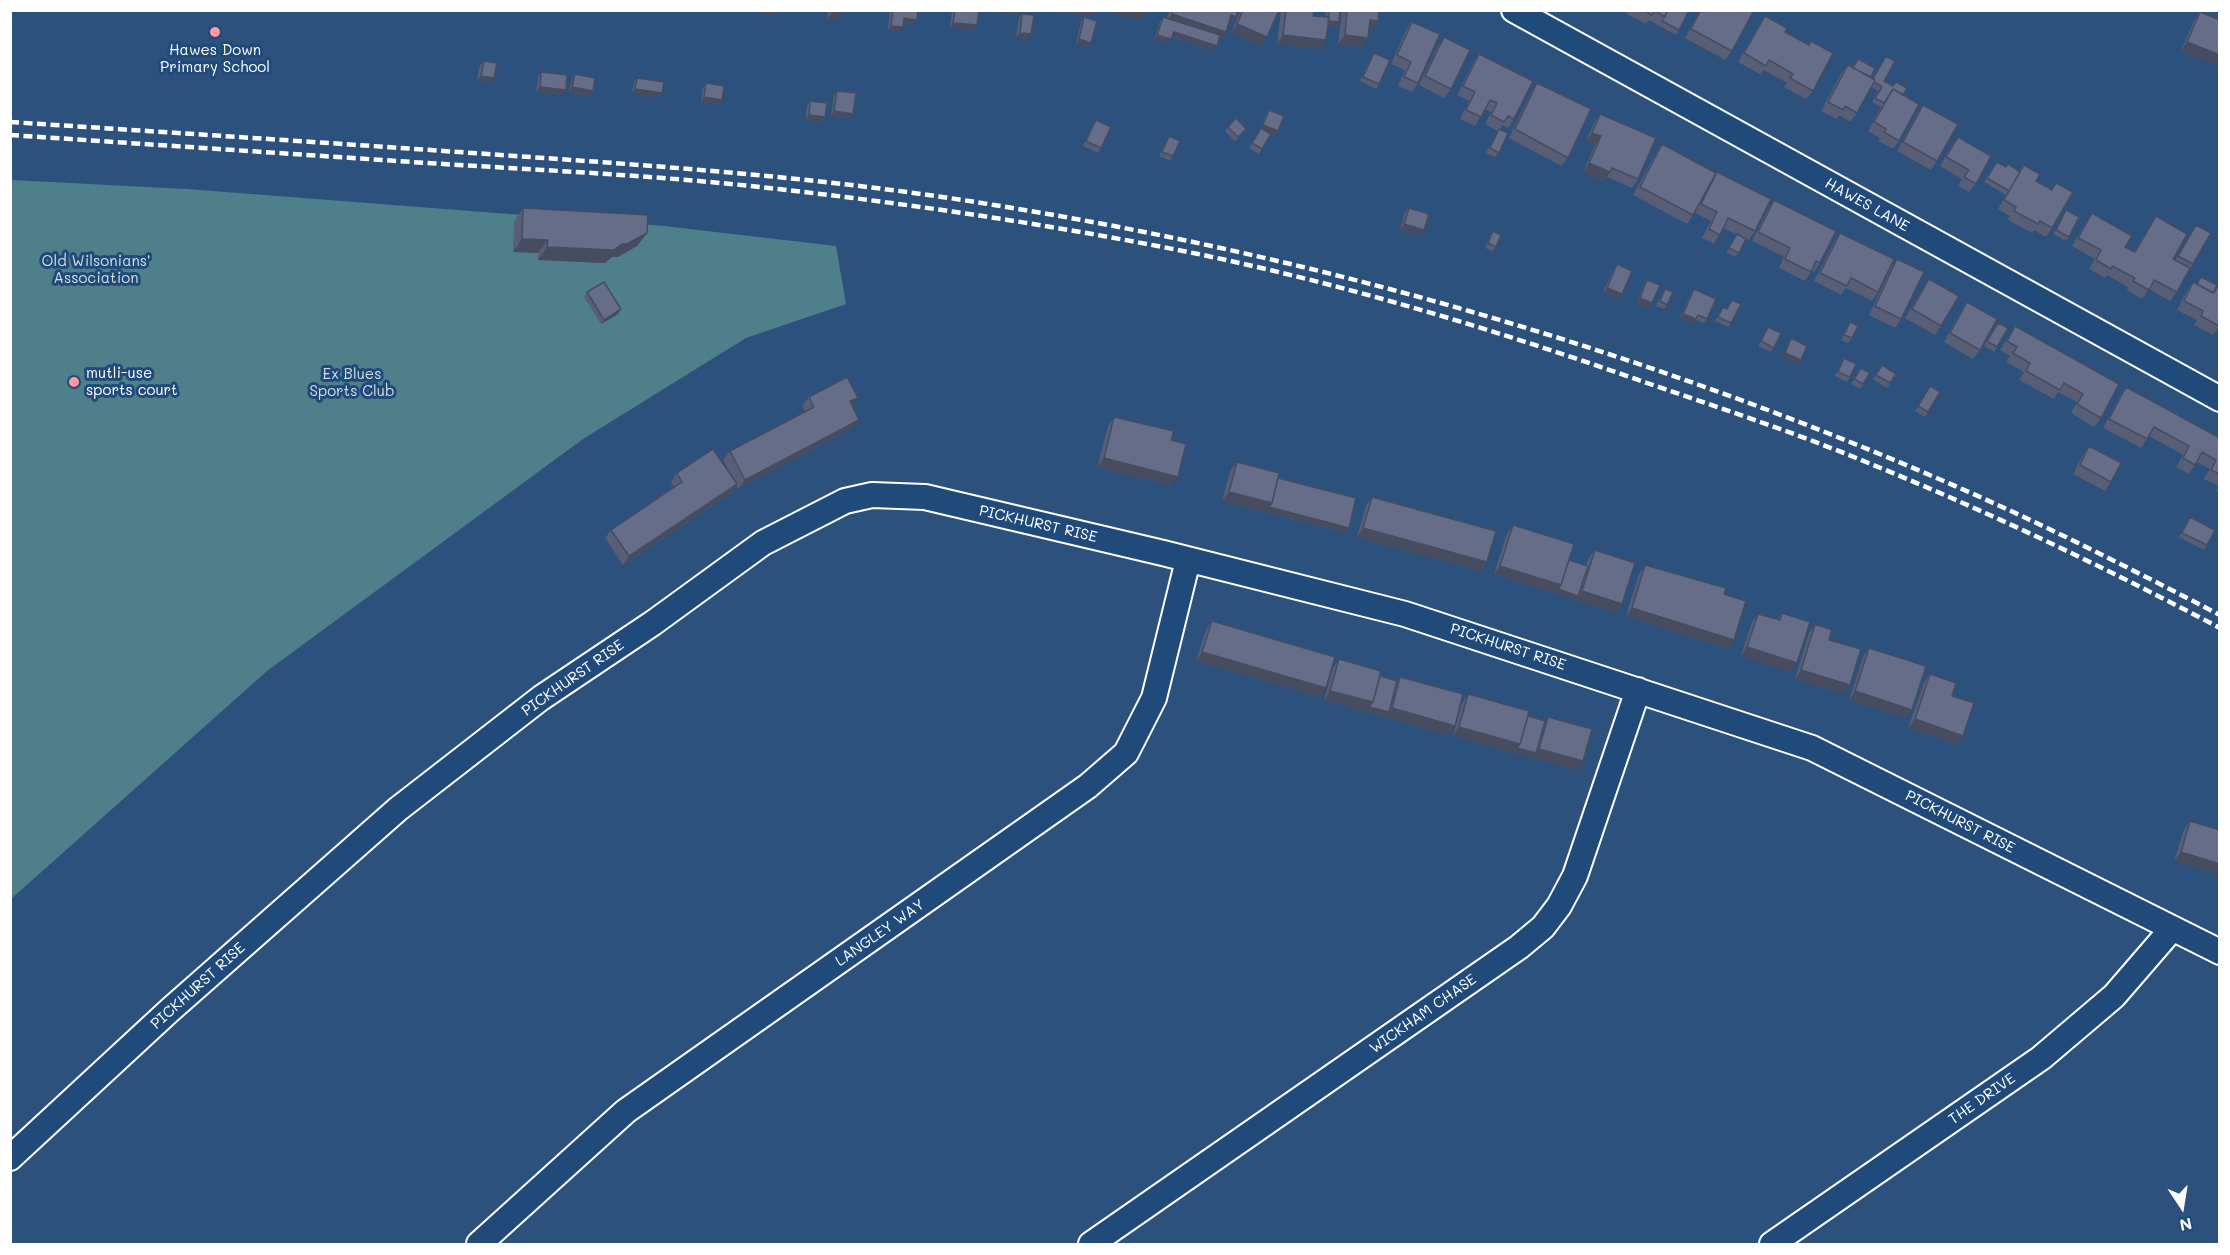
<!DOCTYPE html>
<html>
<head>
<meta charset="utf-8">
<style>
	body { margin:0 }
	#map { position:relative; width:2230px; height:1255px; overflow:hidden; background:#2d517d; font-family:Mali,sans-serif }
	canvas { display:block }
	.frame { position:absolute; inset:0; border:12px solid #fff; pointer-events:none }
	.north { position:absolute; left:2152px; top:1177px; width:60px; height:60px; -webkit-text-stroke:4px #1f4a7a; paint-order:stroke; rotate:168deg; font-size:16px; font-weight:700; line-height:24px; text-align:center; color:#fff }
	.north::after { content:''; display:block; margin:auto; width:21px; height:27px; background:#fff; clip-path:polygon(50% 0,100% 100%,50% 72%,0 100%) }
</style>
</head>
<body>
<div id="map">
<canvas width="2230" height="1255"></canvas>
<div class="frame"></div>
<div class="north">N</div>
</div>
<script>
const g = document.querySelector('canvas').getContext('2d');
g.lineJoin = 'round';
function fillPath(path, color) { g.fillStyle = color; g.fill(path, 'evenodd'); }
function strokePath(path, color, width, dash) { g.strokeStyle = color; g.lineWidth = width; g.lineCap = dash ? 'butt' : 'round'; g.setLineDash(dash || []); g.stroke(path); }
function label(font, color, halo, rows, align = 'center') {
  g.font = font + ' Mali,sans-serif'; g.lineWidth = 6; g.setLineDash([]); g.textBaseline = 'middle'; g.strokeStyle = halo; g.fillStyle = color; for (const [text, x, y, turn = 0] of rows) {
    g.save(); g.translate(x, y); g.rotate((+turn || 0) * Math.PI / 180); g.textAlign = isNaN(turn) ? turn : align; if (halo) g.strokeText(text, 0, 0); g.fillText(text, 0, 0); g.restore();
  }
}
fillPath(new Path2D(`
	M11 180 187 189 664 226 836 246 846 304 746 338 583 439 267 671 11 899Z`), '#4e7f8a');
const street = new Path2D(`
	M1514 10 2220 399
	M10 1158 170 1010 398 809 541 698 653 623 763 543 845 501 872 495 925 497 1163 553 1405 614 1812 748 2220 952
	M479 1244 626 1111 1088 786 1126 753 1154 698 1188 560
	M1091 1244 1519 947 1543 927 1559 906 1575 876 1638 690
	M1772 1244 2041 1058 2114 996 2171 930`);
strokePath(street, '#fff', 28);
strokePath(street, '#1f4a7a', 24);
strokePath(new Path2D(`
	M10 122C179 133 347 144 515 156 675 167 836 179 994 205 1326 258 1654 354 1962 489 2049 527 2135 571 2220 615
	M10 135C144 144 278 153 412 162 534 170 657 175 778 189 919 205 1059 226 1198 254 1352 286 1502 332 1650 384 1723 409 1796 433 1866 462 1987 511 2104 567 2220 628`), '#fff', 4.5, [9, 4.5]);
fillPath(new Path2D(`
	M828 10H844L837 21 827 19Z
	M890 10H918L914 24 904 23 900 32 888 30Z
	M952 10H979L977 25 974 30 950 27Z
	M1170 10H1238L1236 17 1230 26 1228 25 1214 50 1172 37 1168 44 1154 40 1160 21 1163 17 1167 18Z
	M1241 10H1275L1261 46 1231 33Z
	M1281 10H1314L1313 16 1325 17 1326 10H1340L1336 27 1328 26 1320 49 1277 44Z
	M1342 10H1379L1378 21 1372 30H1369L1368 38 1362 47 1338 44Z
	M1629 10H1689L1676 35 1649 20 1646 24 1627 14Z
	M1700 10H1754L1732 51 1725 60 1685 38Z
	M2200 12 2220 20V67L2181 51 2194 21Z
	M1022 14 1028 39 1016 37 1019 18Z
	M1765 16 1785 32 1813 91 1806 99 1784 87 1787 83 1764 70 1760 74 1738 62 1759 25Z
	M1084 17 1091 43 1088 47 1076 44 1081 22Z
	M1412 22 1418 83 1412 92 1398 86 1405 70 1391 64 1406 30Z
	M1444 37 1451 89 1444 98 1419 85 1438 46Z
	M1374 53 1379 84 1376 89 1360 81 1371 57Z
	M1479 54 1514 119 1508 128 1502 125 1500 129 1499 153 1495 157 1486 153 1498 131 1485 124 1491 112 1485 109 1475 126 1460 119 1469 101 1457 95 1473 63Z
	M1886 56 1884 81 1903 95 1899 141 1893 149 1878 141 1880 138 1868 131 1881 107 1872 102 1878 91 1871 87 1857 113 1850 122 1839 115 1836 119 1821 111 1841 74 1848 65 1852 67 1858 59 1871 77 1873 79Z
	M484 61 491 83 477 80 480 65Z
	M541 72 562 95 536 92 538 77Z
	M575 74 593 91 590 96 569 92 572 79Z
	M637 78 659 98 632 93 634 82Z
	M706 83 722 100 719 104 701 102 703 88Z
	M1537 83 1568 158 1561 166 1509 138 1531 92Z
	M837 91 850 118 831 116 834 95Z
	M810 101 825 117 822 122 806 120 807 106Z
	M1923 105 1937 161 1931 170 1897 151 1917 114Z
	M1269 110 1275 136 1271 135 1259 154 1249 148 1260 130 1266 115Z
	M1600 114 1638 179 1632 188 1607 177 1604 181 1583 172 1595 145 1586 141 1594 123Z
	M1096 120 1101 148 1098 153 1083 146Z
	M1228 127 1246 129 1235 141 1225 131Z
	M1169 136 1173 156 1170 161 1159 156 1166 141Z
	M1958 137 1976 184 1969 192 1958 186 1962 179 1940 166 1951 146Z
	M1662 144 1693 215 1687 224 1633 195 1656 153Z
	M1997 162 2006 167 2020 172 2024 165 2036 181 2052 190 2056 183 2052 228 2046 237 2034 230 2032 233 2008 220 2010 216 1998 209 2006 195 1984 182Z
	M1717 172 1755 231 1749 240 1723 228 1714 244 1702 238 1711 221 1695 213 1711 181Z
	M1774 200 1820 263 1814 272 1812 271 1805 281 1779 268 1784 257 1752 241 1768 209Z
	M523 208 647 233 637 246 618 257H612L605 263 538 260V253L513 252 514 222Z
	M1409 208 1421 235 1400 229 1405 212Z
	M2066 210 2069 237 2066 241 2053 234Z
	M2092 213 2125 247 2134 252 2156 216 2173 259 2175 260 2196 225 2193 264 2190 269 2177 292 2170 301 2149 289 2142 299 2127 290 2128 287 2107 275 2105 278 2089 269 2095 259 2072 246 2086 222Z
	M1493 231 1496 247 1493 251 1485 248 1490 236Z
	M1840 233 1878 292 1872 301 1846 288 1841 295 1814 281 1834 242Z
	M1737 234 1739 253 1735 257 1726 252Z
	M1897 259 1901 319 1895 328 1869 315 1891 268Z
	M1617 264 1619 299 1603 292 1614 269Z
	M2201 277 2217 285 2220 281V325L2213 335 2194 325 2197 320 2177 310 2187 291 2193 282 2197 284Z
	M1929 279 1941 326 1935 335 1905 318Z
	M1647 280 1652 303 1649 308 1637 303 1644 284Z
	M1665 289 1667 305 1664 309 1656 306Z
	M1694 289 1707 319 1704 323 1696 320 1693 324 1680 318 1691 293Z
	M587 292 618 314 601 324 584 297Z
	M1732 300 1731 323 1728 327 1715 321 1723 307 1726 309Z
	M1967 302 1980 350 1973 359 1944 342 1961 311Z
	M1850 322 1852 338 1848 343 1841 340Z
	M1998 323 1997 347 1994 352 1984 346Z
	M2015 326 2119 384 2101 418 2094 427 2071 413 2077 402 2058 392 2054 399 2019 380 2024 372 2006 362 2010 356 2000 350Z
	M1768 327 1774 348 1770 352 1758 346Z
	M1844 358 1850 377 1847 382 1835 376Z
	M1882 365 1896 374 1887 388 1873 379Z
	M1861 368 1870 373 1860 389 1851 384Z
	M1930 386 1928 412 1925 417 1915 411Z
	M2126 387 2220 438V493L2216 491 2219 486 2204 479 2210 469 2197 462 2189 474 2176 467 2183 455 2149 436 2141 448 2103 428 2120 396Z
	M809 397 852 405 853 428 738 489 736 485 731 493 623 565 605 538 611 530 674 487 671 482 677 473 734 480 723 460 730 451 805 411 802 406Z
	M1114 417 1171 440V486L1097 467 1108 426Z
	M2089 446 2111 482 2105 491 2073 474 2083 455Z
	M1237 462 1278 478 1345 533 1222 501 1230 471Z
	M1372 497 1487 562 1481 571 1357 537 1366 506Z
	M2190 517 2207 545 2204 550 2179 537Z
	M1513 525 1569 560 1586 566 1588 559 1595 550 1622 604 1616 613 1494 574 1507 534Z
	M1645 565 1724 594 1734 640 1728 649 1626 616 1639 574Z
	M1782 613 1791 672 1741 656 1752 622 1758 614 1777 620Z
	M1212 621 1326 688 1320 697 1196 661 1206 630Z
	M1815 624 1829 640 1850 685 1843 694 1795 679 1809 633Z
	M1869 648 1906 718 1849 700 1863 657Z
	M1339 659 1380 676 1397 681 1400 677 1448 735 1324 700 1333 668Z
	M1930 674 1952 696 1963 736 1957 744 1908 728 1924 683Z
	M1468 694 1528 716 1545 721 1548 717 1583 761 1577 770 1453 736 1462 703Z
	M2190 821 2220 830V872L2218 874 2174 861 2184 830Z`), '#575e76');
fillPath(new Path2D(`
	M765 10H769L776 11 773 16 762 14Z
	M833 10 843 12 837 21 827 19Z
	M1002 10H1026L1025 12H1020L1017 15 1000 13Z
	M1051 10H1095L1092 16Z
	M1114 10H1149L1142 19 1112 14Z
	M1172 14 1226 32 1220 41 1166 23Z
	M1231 15 1236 17 1230 26 1225 24Z
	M904 18 917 20 914 24 901 23Z
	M1370 20 1378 21 1372 30 1364 29Z
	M1328 21 1339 22 1336 27 1325 26Z
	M953 23 977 25 974 30 950 27Z
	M1237 24 1267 37 1261 46 1231 33Z
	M891 26 903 27 900 32 888 30Z
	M1174 32 1217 46 1214 50 1170 36Z
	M1020 33 1031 34 1028 39 1016 37Z
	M1157 35 1171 39 1168 44 1154 40Z
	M1283 35 1326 40 1320 49 1277 44Z
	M1345 35 1368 38 1362 47 1338 44Z
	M1079 39 1091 43 1088 47 1076 44Z
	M2187 42 2220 55V67L2181 51Z
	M481 76 494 78 491 83 477 80Z
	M540 87 566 90 562 95 536 92Z
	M572 87 593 91 590 96 569 92Z
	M635 89 662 93 659 98 632 93Z
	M704 97 722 100 719 104 701 102Z
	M834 111 853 114 850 118 831 116Z
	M809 115 825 117 822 122 806 120Z
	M1263 125 1278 131 1275 136 1260 130Z
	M1592 133 1601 136 1595 145 1586 141Z
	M1589 163 1610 172 1604 181 1583 172Z
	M1404 224 1424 230 1421 235 1400 229Z
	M647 233 637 246 618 257H612L605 263 538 260 547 247 622 244Z
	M522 239 548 240 538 253 513 252Z
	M1607 288 1622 294 1619 299 1603 292Z
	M1640 298 1652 303 1649 308 1637 303Z
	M621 309 618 314 601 324 604 320Z
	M1683 314 1696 319 1693 324 1680 318Z
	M1785 353 1801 360 1798 364 1781 358Z
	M858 398 851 406 850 401Z
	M859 420 853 428 738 489 745 480Z
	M1104 458 1178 477 1171 486 1097 467Z
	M737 484 731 493 623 565 629 556Z
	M1229 492 1272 503 1265 512 1222 501Z
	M1269 507 1349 528 1345 533 1265 512Z
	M1363 528 1487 562 1481 571 1357 537Z
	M1500 566 1561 585 1578 596 1582 591 1622 604 1616 613 1494 574Z
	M1632 608 1734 640 1728 649 1626 616Z
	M1747 647 1797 663 1791 672 1741 656Z
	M1202 652 1326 688 1320 697 1196 661Z
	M1801 670 1850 685 1843 694 1795 679Z
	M1330 691 1373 702 1389 712 1385 717 1324 700Z
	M1855 691 1912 710 1906 718 1849 700Z
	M1392 708 1455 726 1448 735 1385 717Z
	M1915 719 1963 736 1957 744 1908 728Z
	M1459 727 1520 744 1536 753 1539 749 1583 761 1577 770 1453 736Z
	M2181 852 2220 864V872L2218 874 2174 861Z`), '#474c60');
const building = new Path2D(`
	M893 10H918L917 20 904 18 903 27 891 26Z
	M955 10H979L977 25 953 23Z
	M1173 10H1238L1236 17 1231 15 1226 32 1172 14Z
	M1243 10H1275L1278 12 1267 37 1237 24Z
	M1286 10H1314L1313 16 1329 17 1326 40 1283 35Z
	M1329 10H1340L1339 22 1328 21Z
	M1347 10H1379L1378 21 1370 20 1368 38 1345 35Z
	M1643 10H1668L1665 17 1655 11 1652 15Z
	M1668 10H1689L1679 30 1662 21Z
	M1701 10H1754L1732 51 1691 29Z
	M2200 12 2220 20V55L2187 42Z
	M1022 14 1034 15 1031 34 1020 33Z
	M1765 16 1787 28 1785 32 1809 45 1811 41 1833 53 1813 91 1790 78 1793 74 1769 60 1766 66 1744 53Z
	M1084 17 1097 21 1091 43 1079 39Z
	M1163 17 1220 35 1217 46 1174 32 1171 39 1157 35Z
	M1412 22 1440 34 1418 83 1404 77 1411 62 1397 55Z
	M1444 37 1470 50 1451 89 1425 76Z
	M1374 53 1390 60 1379 84 1363 77Z
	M1479 54 1533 81 1514 119 1508 116 1504 122 1491 115 1497 103 1490 100 1481 117 1466 110 1475 92 1463 86Z
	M1886 56 1895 61 1884 81 1893 86 1896 82 1907 88 1903 95 1893 89 1884 103 1875 98 1882 87 1874 82 1875 80 1873 79Z
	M1858 59 1875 68 1871 77 1853 68Z
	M484 61 497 63 494 78 481 76Z
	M1848 65 1875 80 1857 113 1845 106 1843 110 1828 102Z
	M541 72 567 75 566 90 540 87Z
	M575 74 595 78 593 91 572 87Z
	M637 78 664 82 662 93 635 89Z
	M706 83 724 86 722 100 704 97Z
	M1537 83 1591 109 1568 158 1515 129Z
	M1893 89 1919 104 1899 141 1884 132 1886 129 1874 122Z
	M837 91 856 93 853 114 834 111Z
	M810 101 827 103 825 117 809 115Z
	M1923 105 1958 124 1937 161 1903 142Z
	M1269 110 1284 116 1278 131 1263 125Z
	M1600 114 1656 138 1638 179 1612 168 1610 172 1589 163 1601 136 1592 133Z
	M1236 118 1246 129 1238 137 1228 127Z
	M1096 120 1111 127 1101 148 1086 141Z
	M1261 128 1271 134 1262 149 1252 143Z
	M1499 129 1508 133 1499 153 1490 148Z
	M1169 136 1180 141 1173 156 1162 152Z
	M1958 137 1991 156 1976 184 1964 177 1969 170 1946 157Z
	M1662 144 1716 173 1693 215 1640 187Z
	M1997 162 2006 167 2008 164 2020 172 2009 191 1987 178Z
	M2024 165 2040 174 2036 181 2052 190 2056 183 2073 192 2052 228 2040 221 2038 224 2014 211 2016 207 2004 200Z
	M1717 172 1771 199 1755 231 1728 218 1720 235 1709 229 1717 212 1701 204Z
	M1774 200 1836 231 1820 263 1816 261 1811 272 1785 259 1790 248 1758 232Z
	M523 208 648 215 647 233 627 244H622L614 250 547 247 548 240 522 239Z
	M1409 208 1429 214 1424 230 1404 224Z
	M2066 210 2079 217 2069 237 2056 230Z
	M2092 213 2132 236 2125 247 2135 252 2156 216 2187 234 2173 259 2190 268 2177 292 2154 280 2149 290 2133 281 2135 278 2112 266 2111 269 2096 260 2101 250 2078 238Z
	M2196 225 2211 233 2193 264 2178 256Z
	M1493 231 1501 235 1496 247 1488 243Z
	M1840 233 1894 259 1878 292 1851 278 1847 286 1820 273Z
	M1737 234 1746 239 1739 253 1729 248Z
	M1897 259 1924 272 1901 319 1875 306Z
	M1617 264 1632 271 1622 294 1607 288Z
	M2201 277 2217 285 2213 293 2197 284Z
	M1929 279 1959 296 1941 326 1912 309Z
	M1647 280 1660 285 1652 303 1640 298Z
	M604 282 621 309 604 320 587 292Z
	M2193 282 2214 293 2220 282 2219 326 2201 316 2203 311 2184 301Z
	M1665 289 1673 292 1667 305 1660 301Z
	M1694 289 1716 299 1707 319 1698 315 1696 319 1683 314Z
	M1732 300 1741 304 1731 323 1718 317 1723 307 1727 309Z
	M1967 302 1997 319 1980 350 1950 333Z
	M1850 322 1858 326 1852 338 1844 335Z
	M1998 323 2008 328 1997 347 1987 341Z
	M2015 326 2119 384 2101 418 2077 404 2083 394 2064 383 2060 390 2026 371 2030 363 2013 353 2017 347 2007 341Z
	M1768 327 1781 333 1774 348 1761 341Z
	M1791 338 1807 346 1801 360 1785 353Z
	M1844 358 1856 364 1850 377 1838 372Z
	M1882 365 1896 374 1890 383 1876 375Z
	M1861 368 1870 373 1863 384 1854 379Z
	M847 377 858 398 850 401 859 420 745 480 730 451 814 407 809 397Z
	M1930 386 1940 392 1928 412 1918 406Z
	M2126 387 2220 438V474L2211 470 2216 460 2202 452 2195 465 2183 458 2189 446 2154 427 2147 439 2109 419Z
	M1114 417 1174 431 1171 440 1186 444 1178 477 1104 458Z
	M2089 446 2121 463 2111 482 2080 465Z
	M713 449 737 484 629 556 611 530 682 482 677 473Z
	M1237 462 1279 473 1272 503 1229 492Z
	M1278 478 1356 498 1349 528 1269 507 1272 503Z
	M1372 497 1496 531 1487 562 1363 528Z
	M2190 517 2215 530 2207 545 2182 533Z
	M1513 525 1574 544 1561 585 1500 566Z
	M1595 550 1635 563 1622 604 1582 591Z
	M1569 560 1588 566 1578 596 1558 589 1561 585Z
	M1645 565 1726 588 1724 594 1746 601 1734 640 1632 608Z
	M1782 613 1810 622 1797 663 1747 647 1758 614 1780 620Z
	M1212 621 1335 657 1326 688 1202 652Z
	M1815 624 1832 630 1829 640 1861 649 1850 685 1801 670Z
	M1869 648 1926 666 1912 710 1855 691Z
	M1339 659 1381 671 1373 702 1330 691Z
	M1930 674 1956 683 1952 696 1974 703 1963 736 1915 719Z
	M1380 676 1397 681 1389 712 1369 707 1373 702Z
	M1400 677 1463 694 1455 726 1392 708Z
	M1468 694 1529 711 1520 744 1459 727Z
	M1528 716 1545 721 1536 753 1517 748 1520 744Z
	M1548 717 1592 729 1583 761 1539 749Z
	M2190 821 2220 830V864L2181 852Z`);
fillPath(building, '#656d89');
strokePath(building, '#474c60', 1.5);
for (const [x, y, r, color] of [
	[215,32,6,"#ff9aa2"],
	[74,382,6,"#ff9aa2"]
]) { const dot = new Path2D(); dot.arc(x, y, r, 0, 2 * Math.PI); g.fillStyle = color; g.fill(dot); strokePath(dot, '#1f4a7a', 2); }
label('15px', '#fff', '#1f4a7a', [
	["Hawes Down",215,50],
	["Primary School",215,67],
	["mutli-use",86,373,"left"],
	["sports court",86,390,"left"]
]);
label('15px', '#fff', '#1f4a7a', [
	["HAWES LANE",1867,205,29],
	["PICKHURST RISE",1038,524,13],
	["PICKHURST RISE",1508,647,18],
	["PICKHURST RISE",573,678,-35],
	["PICKHURST RISE",1960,822,27],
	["LANGLEY WAY",880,933,-35],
	["PICKHURST RISE",198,986,-42],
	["WICKHAM CHASE",1423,1014,-35],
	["THE DRIVE",1982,1099,-35]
]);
label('15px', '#d3dfe2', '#1f4a7a', [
	["Old Wilsonians'",96,261],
	["Association",96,278],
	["Ex Blues",352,374],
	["Sports Club",352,391]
]);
</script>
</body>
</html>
